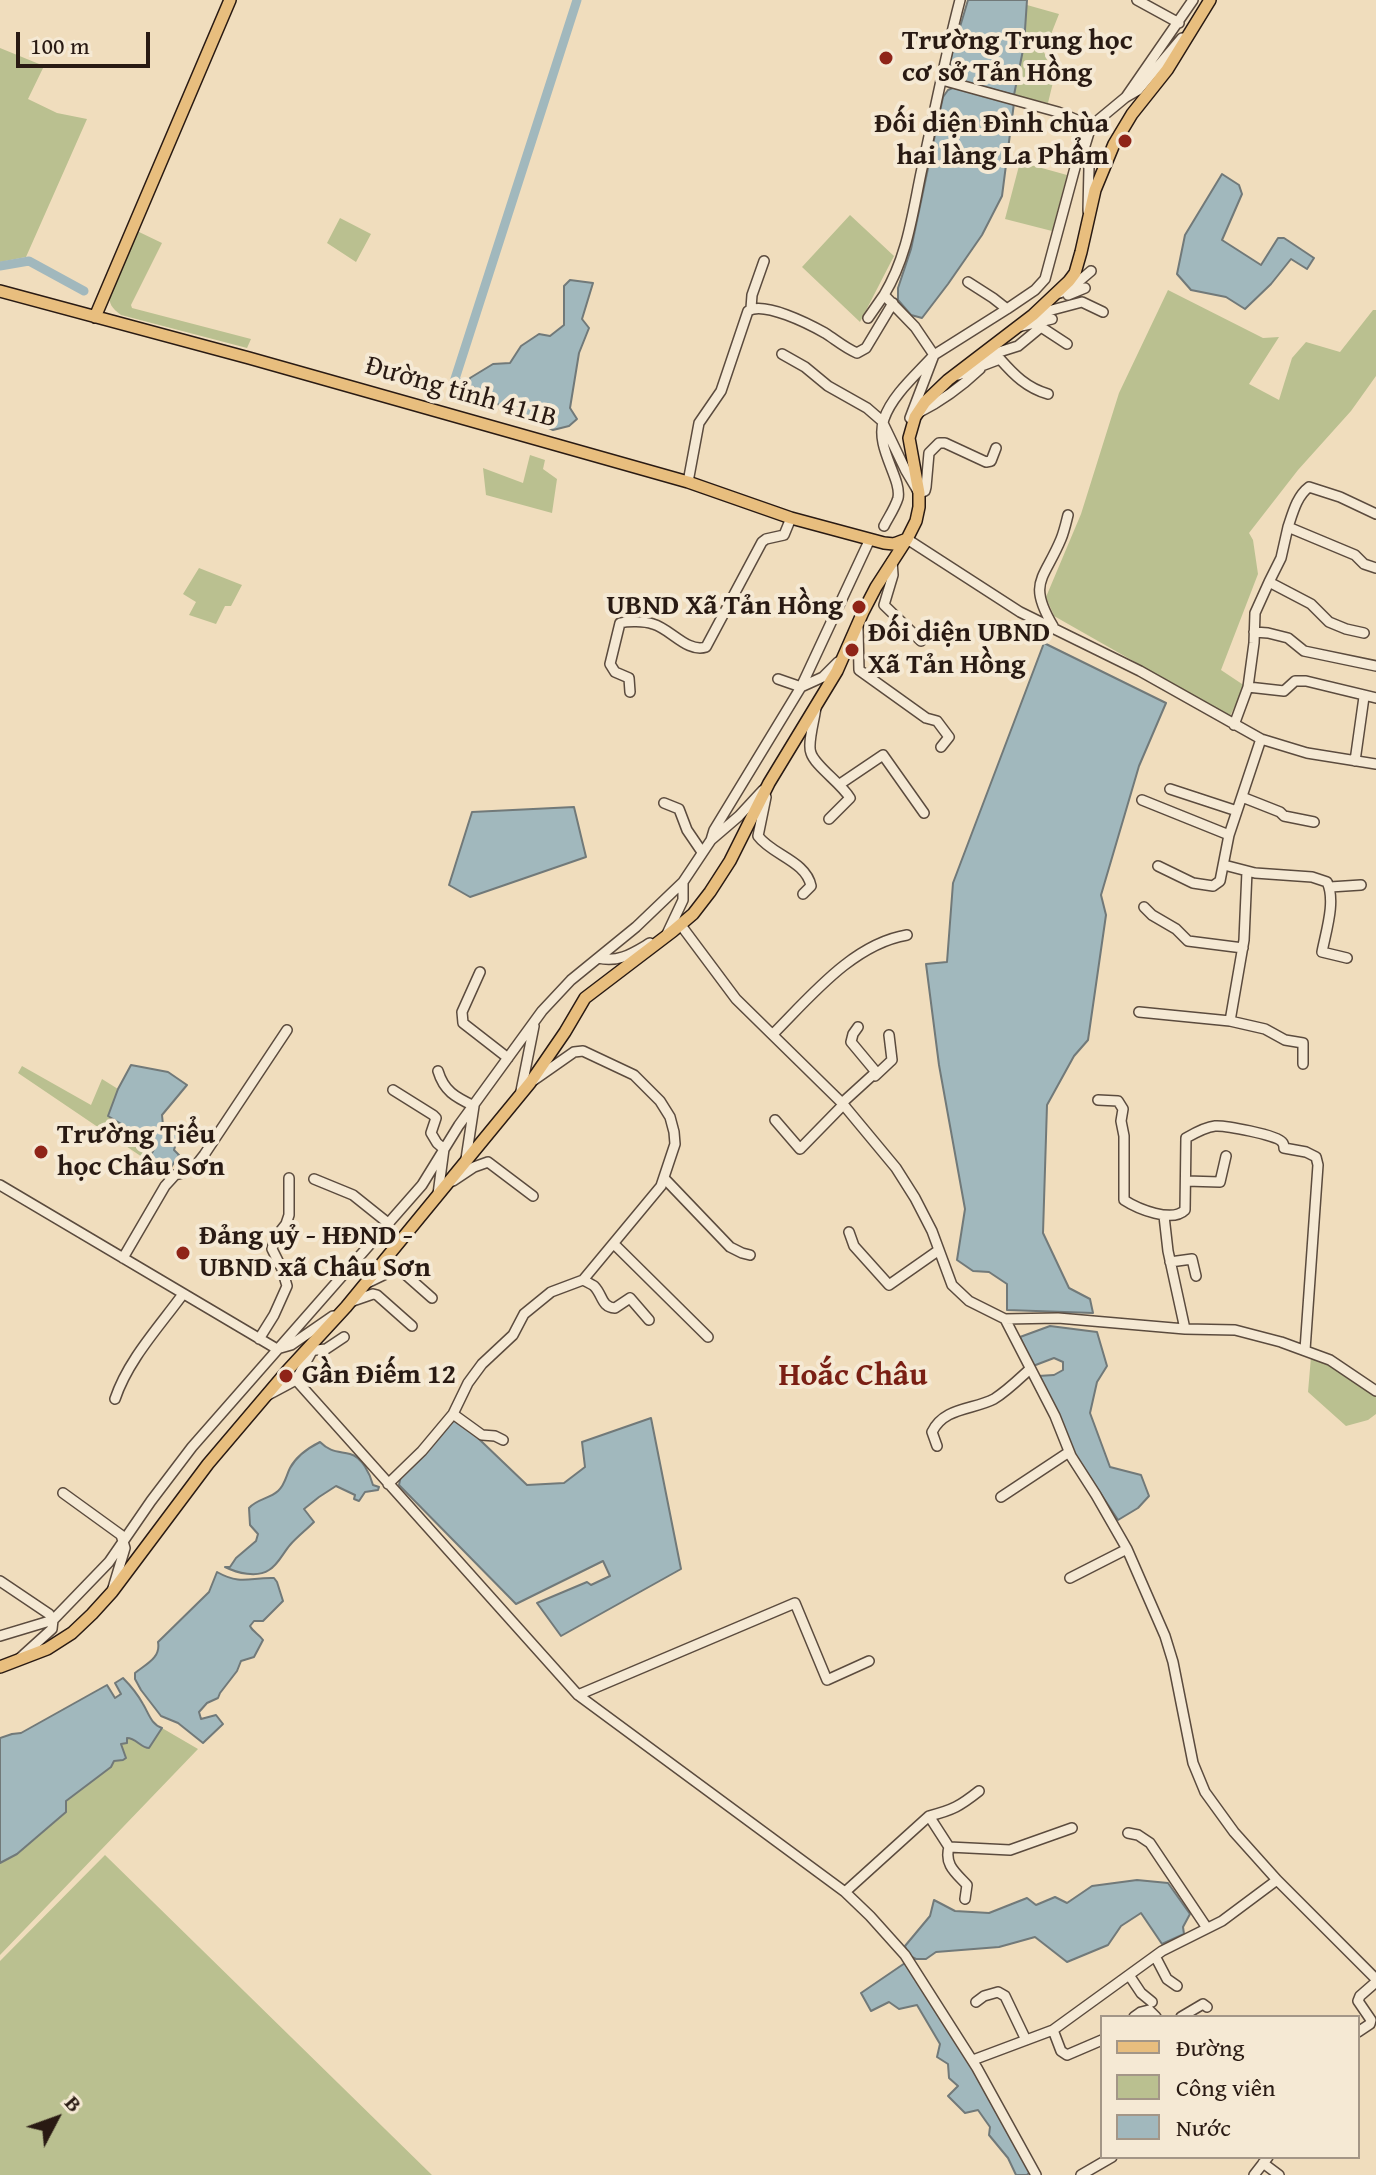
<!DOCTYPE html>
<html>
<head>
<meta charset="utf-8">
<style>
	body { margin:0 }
	#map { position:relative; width:1376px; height:2175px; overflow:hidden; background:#f0ddbd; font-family:"Gentium Book Plus",serif }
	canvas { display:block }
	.legend { position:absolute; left:1100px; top:2015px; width:260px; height:144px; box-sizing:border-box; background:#f5e9d4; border:2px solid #a39687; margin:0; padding:10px 14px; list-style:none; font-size:24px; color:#291a13 }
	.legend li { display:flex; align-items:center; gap:16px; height:40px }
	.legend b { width:40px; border:2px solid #a39687 }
	.north { position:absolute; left:16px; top:2079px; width:80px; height:80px; -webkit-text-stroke:6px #f5e9d4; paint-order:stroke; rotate:49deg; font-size:22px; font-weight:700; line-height:32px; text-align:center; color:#291a13 }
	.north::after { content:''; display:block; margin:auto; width:28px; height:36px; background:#291a13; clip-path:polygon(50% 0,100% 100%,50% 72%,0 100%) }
	.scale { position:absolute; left:16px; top:32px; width:134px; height:36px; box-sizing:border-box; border:4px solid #291a13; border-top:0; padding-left:10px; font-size:24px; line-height:28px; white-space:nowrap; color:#291a13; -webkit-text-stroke:6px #f5e9d4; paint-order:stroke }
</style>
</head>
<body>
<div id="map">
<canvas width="1376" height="2175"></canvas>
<ul class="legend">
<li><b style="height:10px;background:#e8be7e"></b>Đường</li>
<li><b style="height:22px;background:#bac090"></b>Công viên</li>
<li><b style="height:22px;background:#a1b8bd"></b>Nước</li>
</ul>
<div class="north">B</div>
<div class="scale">100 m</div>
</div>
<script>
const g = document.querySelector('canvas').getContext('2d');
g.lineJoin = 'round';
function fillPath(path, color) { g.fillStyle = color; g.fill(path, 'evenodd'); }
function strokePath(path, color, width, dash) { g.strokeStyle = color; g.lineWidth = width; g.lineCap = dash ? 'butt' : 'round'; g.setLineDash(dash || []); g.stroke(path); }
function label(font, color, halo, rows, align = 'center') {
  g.font = font + ' "Gentium Book Plus",serif'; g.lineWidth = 8; g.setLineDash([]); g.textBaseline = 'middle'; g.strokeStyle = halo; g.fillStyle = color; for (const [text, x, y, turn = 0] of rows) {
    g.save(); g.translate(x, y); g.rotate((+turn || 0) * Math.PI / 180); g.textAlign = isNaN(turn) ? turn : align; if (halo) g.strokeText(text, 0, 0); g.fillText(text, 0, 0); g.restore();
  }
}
fillPath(new Path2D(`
	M1027 5 1059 14 1044 52 1054 78 1048 103 1014 95 1024 45Z
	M0 48 44 66 28 99 57 113 87 119 26 257 0 262Z
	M1020 162 1067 175 1052 231 1005 219Z
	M850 215 894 256 860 322 802 267Z
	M340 218 371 234 356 262 327 243Z
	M137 231 162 243 131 305 132 308 251 339 247 348 121 315C112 308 108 304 110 292Z
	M1168 290 1263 338 1279 337 1249 384 1279 400 1292 358 1306 342 1340 352 1373 310H1376V376L1351 411 1298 470 1249 533 1253 540 1258 574 1221 670 1245 686 1230 716 1054 616 1046 597 1081 514 1119 393Z
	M530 455 545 460 543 469 557 479 552 513 486 495 483 468 523 483Z
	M199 568 242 585 231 606H225L216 624 189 615 196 602 183 594Z
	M22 1066 91 1105 102 1079 118 1089 108 1116 156 1145 148 1161 18 1073Z
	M1311 1357 1340 1371 1376 1397V1414L1368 1420 1346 1426 1308 1392Z
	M162 1728 198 1749 0 1955V1863L17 1854 65 1812 66 1801 111 1767 114 1761 126 1758 121 1744 127 1738H132L142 1746 151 1743Z
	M105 1855 432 2175H0V1961Z`), '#bac090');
const water = new Path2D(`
	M968 0H1027L1024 45 1014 95 961 81 950 69 951 57Z
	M955 87 1014 103 1002 196 982 235 948 284 922 318 911 315 898 300V288L911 249 943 97 948 90Z
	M1222 174 1239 185 1242 194 1222 240 1261 265 1278 238H1284L1314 258 1307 269 1291 259 1271 284 1245 309 1226 297 1191 290 1177 274 1185 235Z
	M570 280 593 283 582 319 589 328 579 353 570 408 577 419 569 426 553 430 502 407 469 384 470 378 493 364 510 363 521 346 539 334 550 336 564 325V286Z
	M1044 643 1166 703 1139 766 1101 895 1106 915 1088 1040 1074 1056 1047 1105 1043 1233 1069 1288 1090 1299 1093 1313 1007 1310V1284L989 1272 973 1271 957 1260 965 1209 939 1065 926 964 947 962 953 883Z
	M574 807 586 857 470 897 449 885 472 812Z
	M131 1065 168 1072 187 1085 162 1115 163 1125 176 1131 184 1130V1136L177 1140 174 1150 179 1155 166 1175 148 1161 156 1145 108 1116 118 1089Z
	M1050 1326 1097 1332 1107 1366 1097 1382 1090 1413 1110 1467 1141 1475 1149 1496 1138 1508 1118 1520 1074 1453 1038 1376 1054 1375 1063 1370V1362L1054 1358 1033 1366 1020 1337Z
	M450 1417 457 1418 527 1485 564 1483 585 1467 582 1442 651 1418 681 1569 561 1636 537 1603 587 1582 591 1585 610 1576 603 1561 516 1604 399 1485 401 1475Z
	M320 1442C330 1452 337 1451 350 1454 362 1457 370 1474 373 1485L379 1487 378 1490 365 1492 359 1501 354 1499 355 1495 336 1486 319 1497 304 1509 314 1522C306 1530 297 1537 290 1545 283 1553 278 1565 269 1570 257 1578 237 1573 225 1567H230L236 1558 256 1541 258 1534 250 1525 249 1508C257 1499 269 1499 278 1491 285 1485 286 1476 290 1468 297 1455 308 1448 320 1442Z
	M217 1572C242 1586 250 1577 274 1578L277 1582 283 1601 263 1621H254L250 1626C253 1632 259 1634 263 1640L254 1657 241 1661 237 1671 220 1693 218 1698 207 1703 199 1712 201 1719 216 1715 223 1724 203 1743 178 1723 161 1716 141 1690 135 1679V1673C146 1664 161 1658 158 1642L209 1592Z
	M123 1678C130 1685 138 1695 143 1704 149 1714 151 1724 162 1728L149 1748C141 1748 136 1738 127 1738V1743L121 1744 126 1758 123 1760 114 1761 111 1767 66 1801V1812L17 1854 0 1863V1738L12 1734 21 1733 107 1685 115 1698 121 1694 115 1683Z
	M1137 1880 1168 1883 1190 1914 1183 1927 1184 1934 1162 1944 1141 1913 1121 1926 1108 1945 1067 1962 1035 1937 999 1947 936 1952 926 1959H916L908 1955 905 1946 930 1916 934 1900 955 1911 989 1913 1027 1898 1036 1905 1055 1897 1067 1903 1092 1886Z
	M905 1963 981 2082 1031 2171 1027 2175H1016L1008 2158 989 2135 990 2127 978 2110 965 2113 948 2096 958 2086 949 2078 948 2064 937 2057 940 2044 917 2005 899 2009 889 2002 871 2011 861 1993Z`);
fillPath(water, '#a1b8bd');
strokePath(water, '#717979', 2);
strokePath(new Path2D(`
	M0 266 29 261 84 291
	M469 384 454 382 577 0`), '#a1b8bd', 9);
const minor = new Path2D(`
	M1137 0 1179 23
	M942 80 1058 112 1091 126 1084 149
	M1126 97 1193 0
	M1091 126 1126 97 1138 90 1182 38
	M968 282 993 298 1007 309
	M1060 293 1071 288 1091 271
	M1068 295 1085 288
	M751 308 752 295 764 261
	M1033 315 1082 302 1103 312
	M868 318 884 295
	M1017 327 1052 319
	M782 354 805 367 828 386 867 408 882 421 906 471 919 493 925 491 926 487 929 453 939 443H945L986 462 991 461 996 448
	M980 358 1018 346 1041 327 1067 344
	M958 375 1000 359C1014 375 1027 388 1048 394
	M918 413C942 401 961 387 980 369
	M910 418 934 355 1007 309 1035 290 1045 279 1076 164 1084 149 1089 168 1088 211
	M688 482 699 423 721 391 748 311C764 301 809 324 825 333 836 340 845 348 857 353L866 348 893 303
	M884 526C888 518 895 508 898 498 902 478 874 447 884 419 892 395 917 374 934 355L915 327 884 295C907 257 912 216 921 173 934 115 945 57 960 0
	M1288 527C1293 512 1297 496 1309 487L1340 497 1376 514
	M907 539 1020 612 1140 671 1261 739 1307 753 1376 764
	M892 561 893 575 884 605 921 641
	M1269 582 1281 558 1288 527 1355 555 1364 564 1376 568
	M1053 626C1027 582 1044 580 1061 539 1064 532 1066 523 1068 515
	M858 628 859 670 926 718 937 721 949 737 941 747
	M1254 632 1268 633 1288 638 1304 651 1376 666
	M778 679 801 687 823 677 838 662
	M1248 687 1284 691 1295 681H1306L1376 698
	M630 692 629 678 615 672 610 664 620 623C628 621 644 621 653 624 671 629 687 653 706 647L762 542 766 539 784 535 791 518
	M816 707C815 718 807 744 811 753 815 766 841 783 850 798L829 819
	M1234 725 1248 687 1254 643 1255 613 1269 582 1311 604 1329 622 1346 629 1364 633
	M1355 761 1364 697
	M840 784 883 755 924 813
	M1170 789 1237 811
	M766 797 758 836C772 855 806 861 811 886L803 894
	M1242 797 1280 812 1284 816 1314 822
	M1142 800 1229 835
	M664 803 679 809 687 830 702 852
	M711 840 714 830 801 687 870 539
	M1224 865 1255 873 1312 877 1327 882C1336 901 1326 931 1322 952L1347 958
	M1158 866 1193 883 1213 886 1220 881 1229 835 1261 739
	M1330 887 1361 885
	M1144 907 1152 915 1176 929 1188 941 1243 948
	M680 924 736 999 842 1103 896 1168 915 1198 932 1231 952 1285 969 1301 1005 1319 1058 1318 1185 1329 1235 1330 1281 1342 1330 1360 1376 1391
	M666 936 683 900V882
	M598 958C619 963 633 953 650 943
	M480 972 462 1012 463 1023 508 1058
	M1139 1012 1230 1021 1265 1029 1285 1040 1303 1043V1064
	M1230 1021 1244 940 1247 871
	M773 1034C811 996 853 944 907 935
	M438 1071C444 1091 455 1097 474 1106L466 1159
	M875 1076 892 1060 889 1035
	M393 1090 433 1115 436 1118 431 1133 437 1143 444 1149 438 1194
	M521 1091 534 1026
	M1098 1100 1118 1101 1123 1109 1121 1121 1124 1136V1200C1138 1209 1172 1223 1185 1210L1186 1138C1193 1134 1205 1127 1215 1126 1224 1125 1277 1135 1282 1142 1284 1144 1284 1146 1284 1148L1306 1152 1316 1157 1318 1165 1305 1350
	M842 1103 876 1072 851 1042 853 1034 858 1027
	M775 1120 800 1149 843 1105
	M664 1178 730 1247 742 1253 750 1255
	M314 1179 353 1195 388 1223
	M453 1181 474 1167 488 1162 533 1196
	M1186 1181 1220 1182 1226 1156
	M0 1185 277 1349 291 1345 333 1316
	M1164 1216 1168 1251 1185 1329
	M849 1232 854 1246 889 1285 939 1250
	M614 1244 708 1337
	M123 1258 165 1186 175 1175 186 1172 197 1164 204 1155 287 1030
	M1170 1262 1192 1259 1196 1276
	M583 1280C585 1281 593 1285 594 1286 603 1295 601 1307 615 1308L630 1298 649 1320
	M367 1283 398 1268 432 1298
	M350 1302 373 1294 377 1295 412 1326
	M1005 1319 1055 1416 1071 1456 1096 1495 1127 1549 1165 1636 1173 1662 1193 1763 1205 1792 1234 1832 1277 1880 1376 1979
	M259 1339 274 1315 287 1286 282 1269 272 1249 275 1238 286 1224 289 1215V1178
	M307 1351 326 1349 344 1337
	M296 1380 578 1695 845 1892 870 1916 905 1955 977 2068 1036 2175
	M268 1395 296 1380 312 1351
	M115 1399C128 1360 159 1327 183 1294
	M453 1414 482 1435 495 1436 503 1440
	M937 1446 932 1432C944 1407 973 1410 994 1399 1007 1391 1019 1379 1030 1369
	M388 1484 422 1451 453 1414 468 1383 482 1364 513 1335 524 1314 551 1292 583 1280 661 1186 675 1144 674 1132 670 1117 660 1101 634 1075 583 1051 574 1052 534 1080
	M63 1493 121 1535 125 1548 113 1588
	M1001 1497 1069 1452
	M1070 1578 1127 1549
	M0 1581 49 1614 53 1620 52 1629 20 1658
	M0 1636 53 1620 109 1562 151 1501 192 1447 422 1185 459 1125 542 1011 571 980 636 927 683 882 711 840 739 816 763 790
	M578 1695 795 1603 827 1680 869 1661
	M929 1816C953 1810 960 1806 979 1791
	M1128 1833 1138 1835 1150 1843 1207 1928
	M949 1847C944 1865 956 1873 967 1885L965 1899
	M845 1892 929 1816 949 1847 1010 1850 1072 1828
	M1155 1956 1167 1979 1177 1986
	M1129 1975 1141 1993 1152 2002
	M976 2002 984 1996 998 1992 1005 1996 1026 2040
	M1134 2017 1141 2012 1149 2010 1156 2017
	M1181 2017 1203 2004 1207 2007
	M1053 2030 1061 2051 1067 2055 1102 2040
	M1358 2032 1370 2024 1371 2020 1358 2001 1360 1996 1376 1982
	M973 2060 1053 2030 1162 1951 1222 1921 1277 1880
	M1263 2163 1279 2175
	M1081 2175 1112 2157
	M1254 2175 1268 2157`);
const major = new Path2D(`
	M0 291 249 358 688 482 791 518 884 543 894 544 907 539
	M95 317 230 0
	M0 1667 47 1649 72 1633 92 1614 112 1592 208 1464 287 1371 346 1307 530 1083 565 1032 585 998 673 931 693 914 710 892 730 861 769 783 837 671 863 612 876 587 907 539 916 521 919 507V493L909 438 915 417 925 402 948 380 1033 315 1069 281 1075 273 1081 252 1095 190 1114 144 1132 114 1167 70 1210 0`);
strokePath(minor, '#5b4b3e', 12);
strokePath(major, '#291a13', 14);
strokePath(minor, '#f5e9d4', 9);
strokePath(major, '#e8be7e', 11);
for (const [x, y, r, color] of [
	[886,58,8,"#8f2418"],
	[1125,141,8,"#8f2418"],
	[859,607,8,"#8f2418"],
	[852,650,8,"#8f2418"],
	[41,1152,8,"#8f2418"],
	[183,1253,8,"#8f2418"],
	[286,1376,8,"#8f2418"]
]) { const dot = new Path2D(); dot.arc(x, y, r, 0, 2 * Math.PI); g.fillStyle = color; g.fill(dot); strokePath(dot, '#f5e9d4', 3); }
label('bold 28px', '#291a13', '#f5e9d4', [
	["Trường Trung học",902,42],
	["cơ sở Tản Hồng",902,74],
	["Đối diện Đình chùa",1109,125,"right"],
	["hai làng La Phẩm",1109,157,"right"],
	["UBND Xã Tản Hồng",843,607,"right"],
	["Đối diện UBND",868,634],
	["Xã Tản Hồng",868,666],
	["Trường Tiểu",57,1136],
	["học Châu Sơn",57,1168],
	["Đảng uỷ - HĐND -",199,1237],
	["UBND xã Châu Sơn",199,1269],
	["Gần Điếm 12",302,1376]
], 'left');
label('28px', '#291a13', '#f5e9d4', [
	["Đường tỉnh 411B",461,393,16]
]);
label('bold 32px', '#7a1f14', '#f5e9d4', [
	["Hoắc Châu",853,1377]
]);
</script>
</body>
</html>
